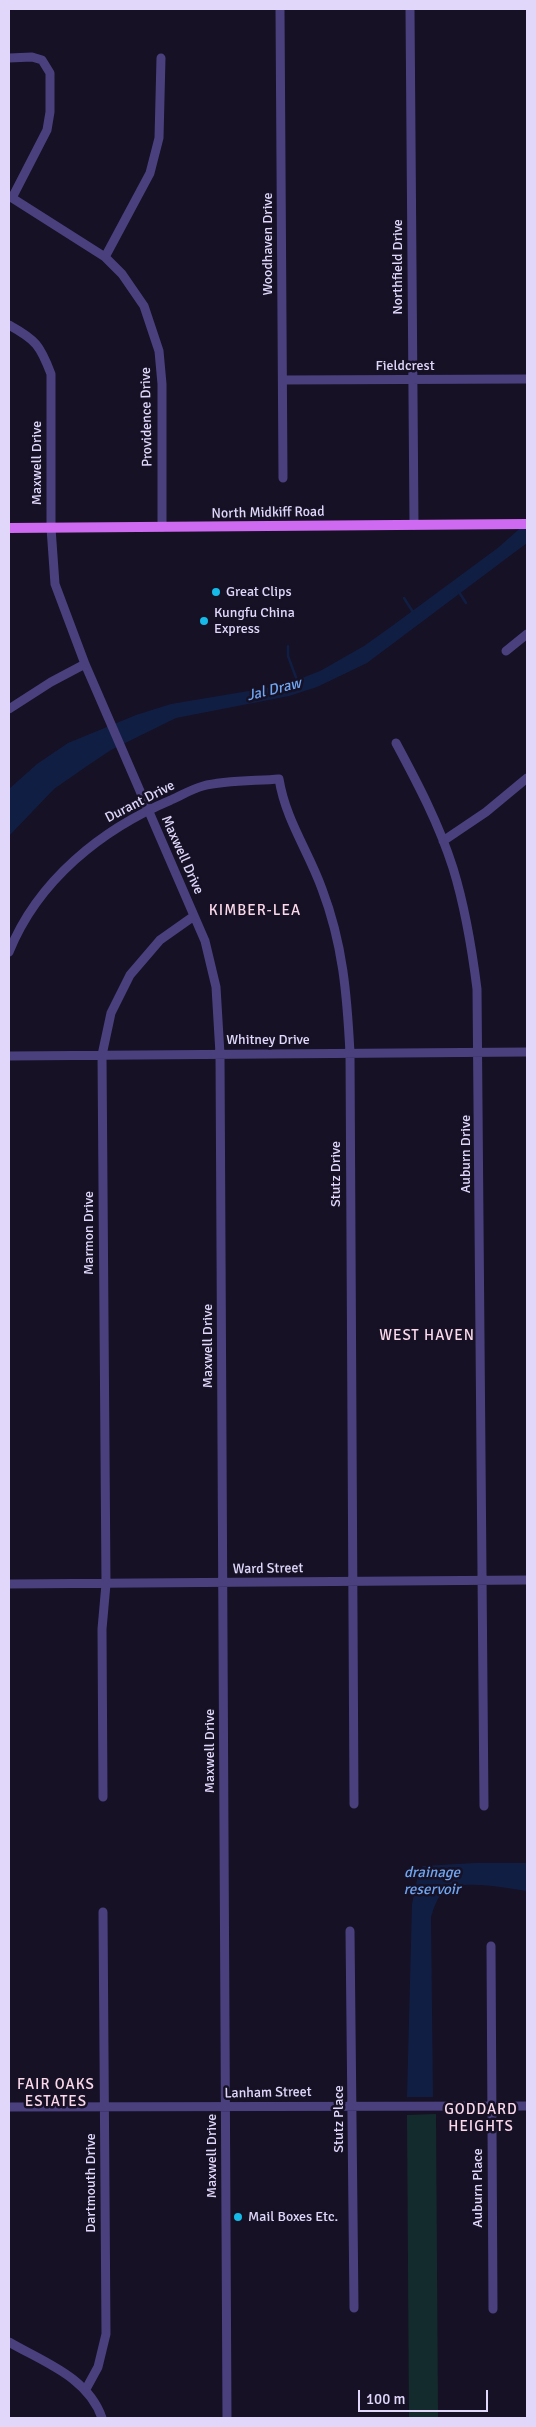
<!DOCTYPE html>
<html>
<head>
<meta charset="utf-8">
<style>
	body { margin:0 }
	#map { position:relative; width:536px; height:2427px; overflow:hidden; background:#161124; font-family:Signika,sans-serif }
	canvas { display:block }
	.frame { position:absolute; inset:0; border:10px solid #e0d7fb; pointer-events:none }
	.scale { position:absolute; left:358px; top:2390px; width:130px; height:22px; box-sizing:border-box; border:2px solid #e0d7fb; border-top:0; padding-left:6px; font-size:15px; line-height:18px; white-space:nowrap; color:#e0d7fb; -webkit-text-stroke:4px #161124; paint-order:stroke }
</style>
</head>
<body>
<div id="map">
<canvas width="536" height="2427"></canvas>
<div class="frame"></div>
<div class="scale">100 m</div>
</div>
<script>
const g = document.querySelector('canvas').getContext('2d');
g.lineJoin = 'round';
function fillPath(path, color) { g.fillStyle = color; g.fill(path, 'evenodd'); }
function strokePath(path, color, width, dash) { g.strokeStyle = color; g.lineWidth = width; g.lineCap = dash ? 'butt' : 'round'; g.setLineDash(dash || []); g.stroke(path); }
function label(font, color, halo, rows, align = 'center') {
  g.font = font + ' Signika,sans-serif'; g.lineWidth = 5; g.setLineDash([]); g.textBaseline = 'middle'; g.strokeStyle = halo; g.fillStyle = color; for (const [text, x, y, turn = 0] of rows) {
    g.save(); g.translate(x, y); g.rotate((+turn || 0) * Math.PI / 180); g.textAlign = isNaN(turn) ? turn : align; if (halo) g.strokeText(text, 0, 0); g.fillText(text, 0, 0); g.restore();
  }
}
fillPath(new Path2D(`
	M436 2114 438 2418H409L407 2115Z`), '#142b2d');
fillPath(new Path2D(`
	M527 522V543L367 663 317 687 289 696 176 718 111 750 87 766 54 789 9 836V789L37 764 68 743 136 715 171 704 284 685 320 671 364 646 392 626 499 547Z
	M475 1863H527V1891C506 1888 464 1879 446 1890 437 1896 434 1908 431 1917L433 2097H407L412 1904 419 1870 423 1866Z`), '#111e43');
strokePath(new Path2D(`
	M459 592 466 603
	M404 598 413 612
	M288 646V656L298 683`), '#111e43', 2.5);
strokePath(new Path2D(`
	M280 9 283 478
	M410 9 414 525
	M9 58 32 57 42 60 50 73V112L47 130 12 198
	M9 196 105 257 122 274 144 306 159 351 162 384V527
	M105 257 150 173 159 138 161 58
	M9 325C36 340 40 345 51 374V528L55 584 85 664 205 941 216 987 220 1054 227 2418
	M283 380 527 379
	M506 651 527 634
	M9 709 51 682 85 664
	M396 743C418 784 439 824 453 868 465 907 472 949 477 989L484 1806
	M443 841 486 812 527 778
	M9 952C38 880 102 829 171 800 182 795 192 789 203 786 225 780 256 781 279 779 286 821 308 850 322 889 343 944 347 995 350 1053L354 1804
	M9 1056 527 1052
	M9 1584 527 1580
	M103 1797 102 1629 106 1584 102 1055 111 1013 130 975 160 940 194 916
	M350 1931 354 2308
	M491 1946 493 2309
	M9 2107 527 2106
	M9 2342C43 2362 88 2377 102 2418
	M86 2389 98 2367 106 2334 103 1912`), '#4a407e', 9);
strokePath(new Path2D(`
	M9 528 527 524`), '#ce69f1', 10);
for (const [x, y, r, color] of [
	[216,592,5,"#16bae9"],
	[204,621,5,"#16bae9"],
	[238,2217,5,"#16bae9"]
]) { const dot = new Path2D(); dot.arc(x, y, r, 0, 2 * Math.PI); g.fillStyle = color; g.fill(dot); strokePath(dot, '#161124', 2); }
label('14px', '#e0d7fb', '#161124', [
	["Woodhaven Drive",268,244,-90],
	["Northfield Drive",398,267,-90],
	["Fieldcrest",405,366],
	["Providence Drive",147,417,-91],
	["Maxwell Drive",37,463,-90],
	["North Midkiff Road",268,513,-1],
	["Durant Drive",140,802,-27],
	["Maxwell Drive",182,855,66],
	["Whitney Drive",268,1040],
	["Auburn Drive",466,1154,-90],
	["Stutz Drive",336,1174,-90],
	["Marmon Drive",89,1233,-90],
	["Maxwell Drive",208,1346,-90],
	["Ward Street",268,1569,-1],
	["Maxwell Drive",210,1751,-90],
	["Lanham Street",268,2093,-1],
	["Stutz Place",339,2119,-90],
	["Maxwell Drive",212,2156,-90],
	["Dartmouth Drive",91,2183,-90],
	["Auburn Place",478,2188,-90]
]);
label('14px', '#e0d7fb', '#161124', [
	["Great Clips",226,592],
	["Kungfu China",214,613],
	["Express",214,629],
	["Mail Boxes Etc.",248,2217]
], 'left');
label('italic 15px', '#6fa5f1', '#161124', [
	["Jal Draw",274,690,-14],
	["drainage",432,1873],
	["reservoir",432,1890]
]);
g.letterSpacing = '1px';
label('15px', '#fbd9eb', '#161124', [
	["KIMBER-LEA",255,911],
	["WEST HAVEN",427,1336],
	["FAIR OAKS",56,2085],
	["ESTATES",56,2102],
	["GODDARD",481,2110],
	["HEIGHTS",481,2127]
]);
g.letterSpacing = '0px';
</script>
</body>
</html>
